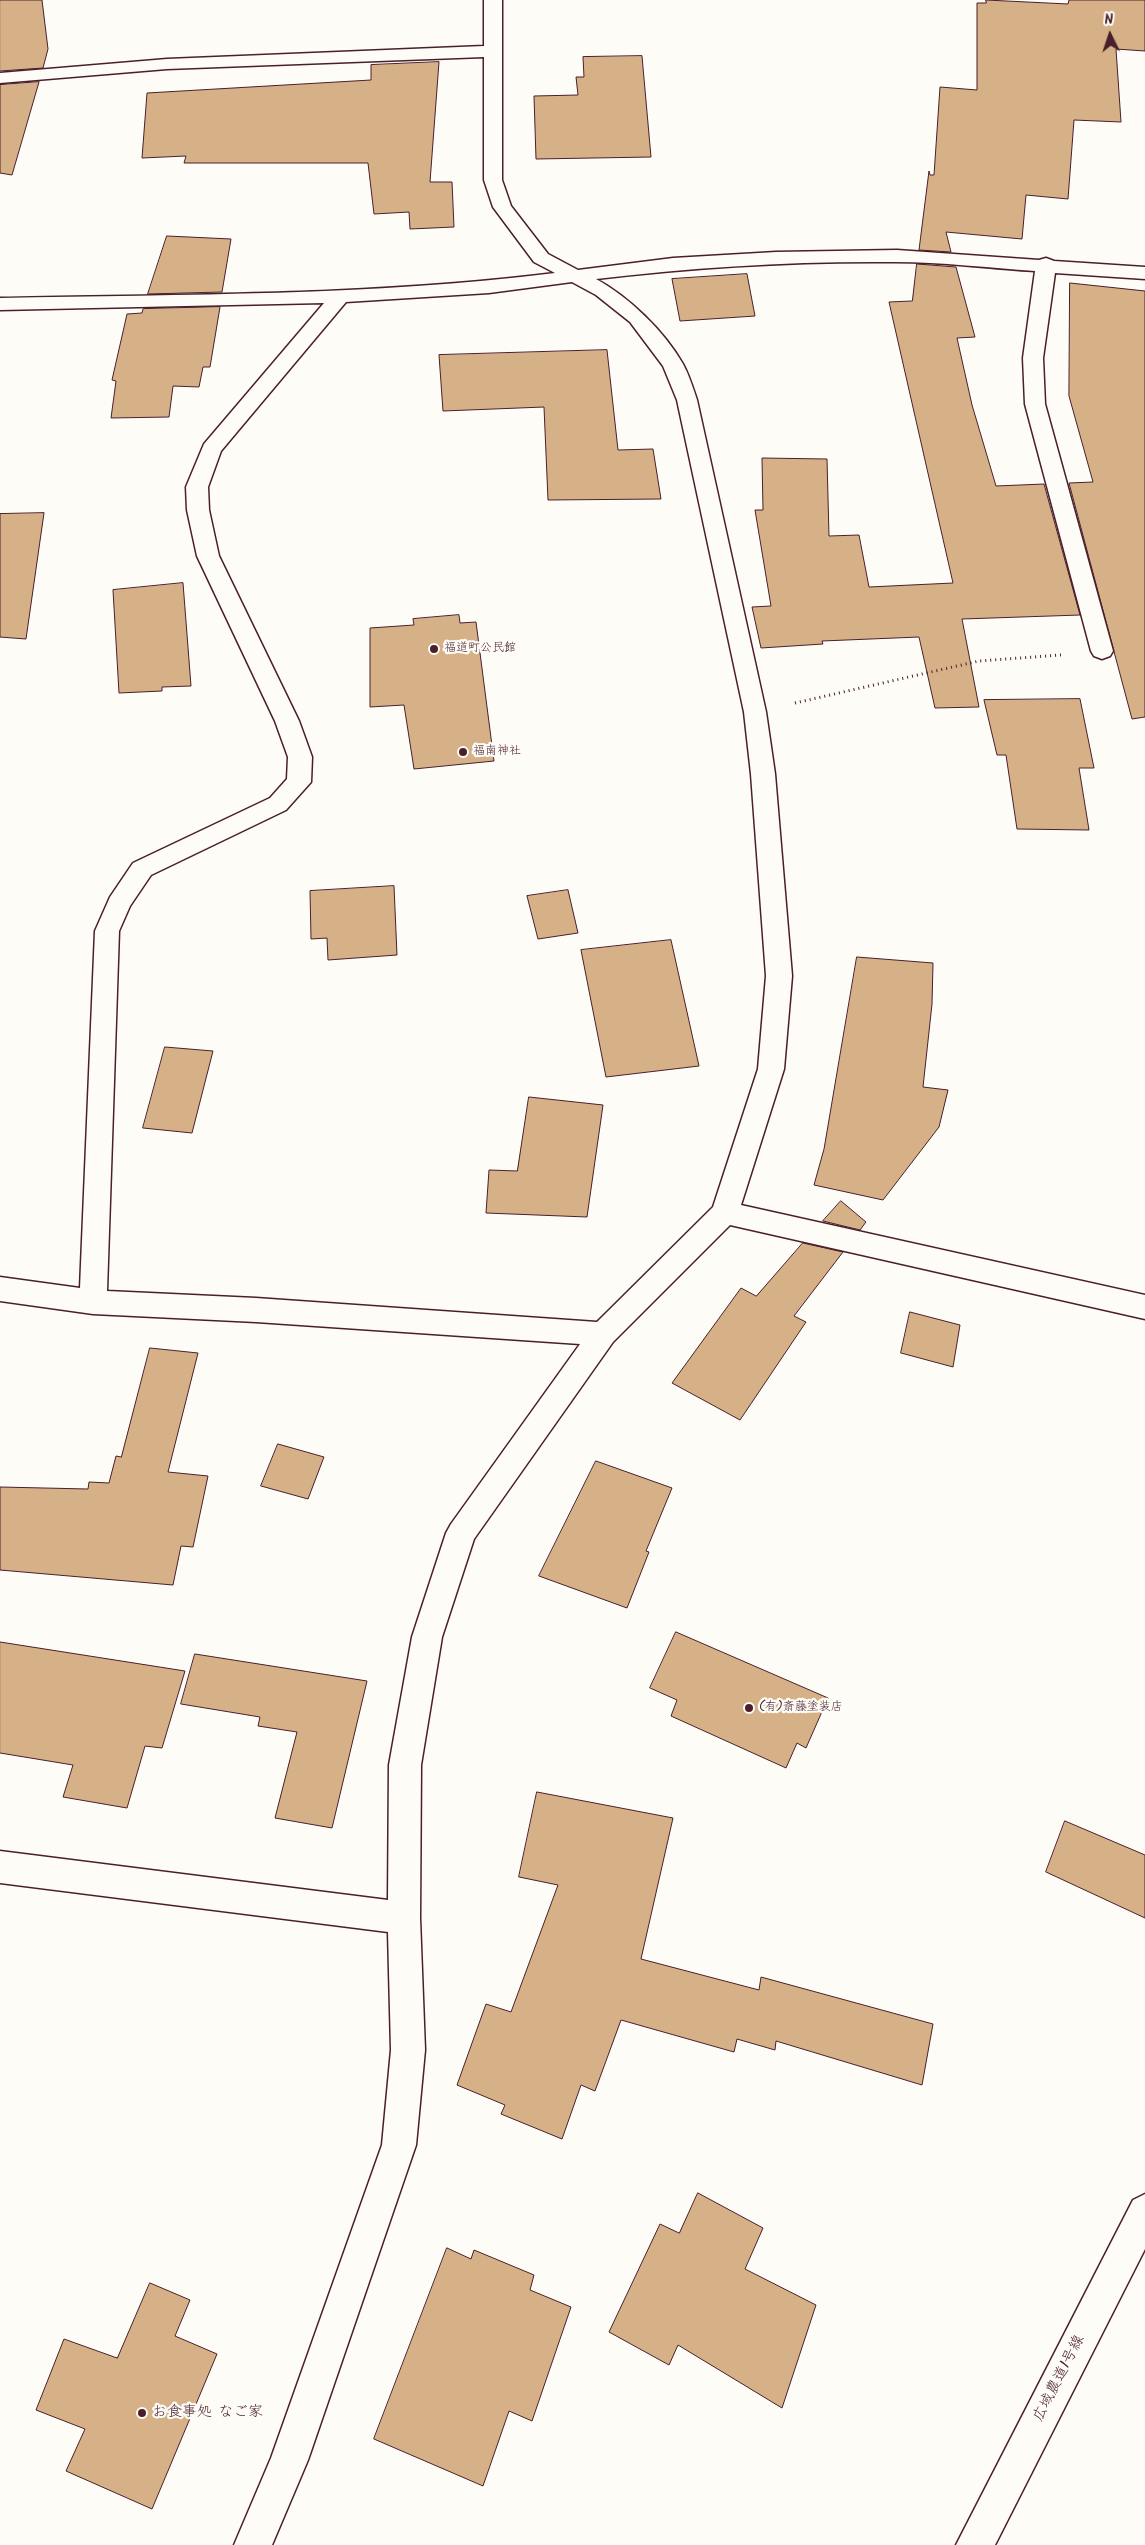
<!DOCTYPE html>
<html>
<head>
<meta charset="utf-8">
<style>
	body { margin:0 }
	#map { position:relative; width:1145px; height:2545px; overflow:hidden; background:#fdfcf7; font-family:Kalam,sans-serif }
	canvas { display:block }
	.north { position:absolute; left:1085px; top:10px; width:50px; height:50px; -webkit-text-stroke:4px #fdfcf7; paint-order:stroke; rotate:356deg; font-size:14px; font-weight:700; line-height:20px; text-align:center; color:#4a1f2b }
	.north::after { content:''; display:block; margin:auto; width:18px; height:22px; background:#4a1f2b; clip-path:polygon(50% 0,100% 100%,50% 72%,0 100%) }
</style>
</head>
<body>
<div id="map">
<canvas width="1145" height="2545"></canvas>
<div class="north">N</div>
</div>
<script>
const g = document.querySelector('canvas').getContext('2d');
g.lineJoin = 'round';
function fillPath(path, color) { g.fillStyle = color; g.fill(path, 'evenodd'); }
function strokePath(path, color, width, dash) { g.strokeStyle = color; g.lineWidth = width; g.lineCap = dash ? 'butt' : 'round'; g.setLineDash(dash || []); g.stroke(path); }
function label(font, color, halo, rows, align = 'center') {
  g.font = font + ' Kalam,"Klee One",sans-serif'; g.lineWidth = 4.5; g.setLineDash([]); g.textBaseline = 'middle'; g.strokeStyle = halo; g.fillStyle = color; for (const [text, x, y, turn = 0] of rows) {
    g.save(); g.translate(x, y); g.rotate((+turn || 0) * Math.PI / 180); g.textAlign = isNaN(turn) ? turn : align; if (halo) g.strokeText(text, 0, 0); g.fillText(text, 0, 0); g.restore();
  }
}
const building = new Path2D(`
	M0 0H42L48 49 43 68 0 71Z
	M986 0 1068 4 1069 0H1145V51L1116 49 1121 122 1074 120 1068 199 1026 195 1022 239 946 232 951 252 919 250 929 171 930 175H934L940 87 977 90V3H986Z
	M642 56 651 157 536 159 534 96 578 95 576 77H584L583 57Z
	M439 62 430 182H452L454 227 410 229 409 212 374 214 368 163H184L186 156 142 158 147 93 371 80V65Z
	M39 82 12 175 0 173V85Z
	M167 236 231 239 222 292 148 294Z
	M917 264 956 267 975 337 957 338 972 405 996 486 1044 484 1080 615 962 619 979 707 935 708 919 637 822 641 823 644 761 648 752 607 771 606 755 510H763L762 458 827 459 829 536 859 535 869 587 953 583 889 302 912 301Z
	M747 274 755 316 680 321 672 279Z
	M1070 283 1145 291V717L1132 719 1069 483 1093 482 1069 396Z
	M220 307 210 367H203L199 387 173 386 169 417 111 418 116 381 112 380 127 314 142 313 143 309Z
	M607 350 618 450 653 449 661 499 548 500 544 407 443 411 439 355Z
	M44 513 26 639 0 637V514Z
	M183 583 191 686 162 687V691L119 693 113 590Z
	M459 615 460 623 476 622 494 761 414 769 404 705 370 707V628L414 625 413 619Z
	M1080 699 1094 768H1079L1089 830 1017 829 1006 755H997L984 700Z
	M394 886 397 955 328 960 327 938 311 939 310 891Z
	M568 890 578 933 538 939 527 896Z
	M671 940 699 1066 606 1077 581 950Z
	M857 957 933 963 932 1004 923 1087 948 1090 939 1127 883 1200 814 1185 824 1149Z
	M165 1047 213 1051 192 1133 143 1128Z
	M529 1097 603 1105 587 1217 486 1213 489 1170 517 1171Z
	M841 1201 866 1222 860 1230 823 1221Z
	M803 1243 843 1252 794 1316 806 1322 740 1420 672 1383 741 1288 756 1296Z
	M910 1312 960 1325 953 1367 901 1353Z
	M150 1348 198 1353 168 1472 208 1476 193 1547 181 1546 173 1585 0 1570V1487L88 1489 89 1482 109 1483 116 1456 121 1457Z
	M278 1444 324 1457 308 1499 261 1486Z
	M596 1461 672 1488 646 1551 649 1552 627 1608 539 1576Z
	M676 1632 828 1698 806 1748 797 1743 786 1768 671 1716 677 1700 650 1688Z
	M0 1642 185 1671 162 1748 145 1746 127 1808 63 1797 73 1765 0 1753Z
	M195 1654 367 1681 332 1828 275 1818 297 1732 258 1726 260 1717 181 1704Z
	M537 1792 673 1818 641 1959 759 1990 761 1977 933 2024 922 2085 776 2041 775 2050 737 2039 734 2052 621 2020 595 2091 581 2085 562 2139 501 2114 505 2105 457 2085 486 2004 511 2012 558 1885 519 1877Z
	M1065 1821 1145 1855V1918L1046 1872Z
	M698 2193 763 2228 745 2269 816 2305 782 2408 678 2345 669 2365 609 2332 660 2224 679 2233Z
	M447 2248 471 2259 474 2250 534 2275 530 2290 571 2307 532 2421 509 2411 483 2486 374 2439Z
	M150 2283 190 2300 175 2336 217 2354 152 2509 66 2471 85 2429 36 2410 64 2339 117 2358Z`);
fillPath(building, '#d6b188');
strokePath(building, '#4a1f2b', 1);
const minor = new Path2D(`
	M484 0H502V180L511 206 548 254 578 270 673 258 776 252 897 250 1039 260 1046 258 1054 261 1145 267V279L1055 273 1043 358 1045 404 1113 651 1110 656 1102 659 1094 656 1091 651 1025 404 1023 358 1035 271C989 268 942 262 895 262 795 261 695 267 596 279 629 297 664 331 683 364 689 375 693 388 697 400L766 712 775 774 792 976 784 1069 741 1205 1145 1295V1319L730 1225 613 1342 474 1539 442 1637 421 1765 420 1918 425 2050 416 2145 308 2460 272 2545H234L271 2458 382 2145 391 2050 388 1932 0 1883V1851L388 1900 389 1765 412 1637 446 1533 451 1524 580 1344 256 1322 93 1314 0 1301V1277L80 1288 95 931 110 897 133 863 270 798 287 779 288 757 275 721 197 556 187 510 186 487 204 444 324 303 0 310V298C185 294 371 296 555 273L534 262 493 207 484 180V57L167 69 0 83V73L167 59 484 46ZM572 282 596 295 630 322 663 366 677 400 744 712 751 774 766 976 758 1069 713 1207 597 1322 256 1298 107 1291 119 931 130 906 151 875 286 810 311 782 312 757 299 721 219 556 209 510 208 487 221 451 346 302 489 293Z`);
const tertiary = new Path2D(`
	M1145 2194V2249L995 2545H956L1133 2200Z`);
strokePath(minor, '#4a1f2b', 3);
strokePath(tertiary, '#4a1f2b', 3);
strokePath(new Path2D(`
	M795 703 979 661 1061 655`), '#4a1f2b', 3, [1, 4]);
fillPath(minor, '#fdfcf7');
fillPath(tertiary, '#fdfcf7');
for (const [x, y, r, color] of [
	[434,649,5,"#4a1f2b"],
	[463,752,5,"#4a1f2b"],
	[749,1708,5,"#4a1f2b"],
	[142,2413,5,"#4a1f2b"]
]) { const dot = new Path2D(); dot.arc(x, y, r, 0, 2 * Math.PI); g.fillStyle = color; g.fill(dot); strokePath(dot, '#fdfcf7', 2); }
label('12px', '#4a1f2b', '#fdfcf7', [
	["福道町公民館",444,649],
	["福南神社",473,752],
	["(有)斎藤塗装店",759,1708]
], 'left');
label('15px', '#4a1f2b', '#fdfcf7', [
	["広域農道1号線",1060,2379,-63]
]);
label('15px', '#4a1f2b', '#fdfcf7', [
	["お食事処 なご家",152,2413]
], 'left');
</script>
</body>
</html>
